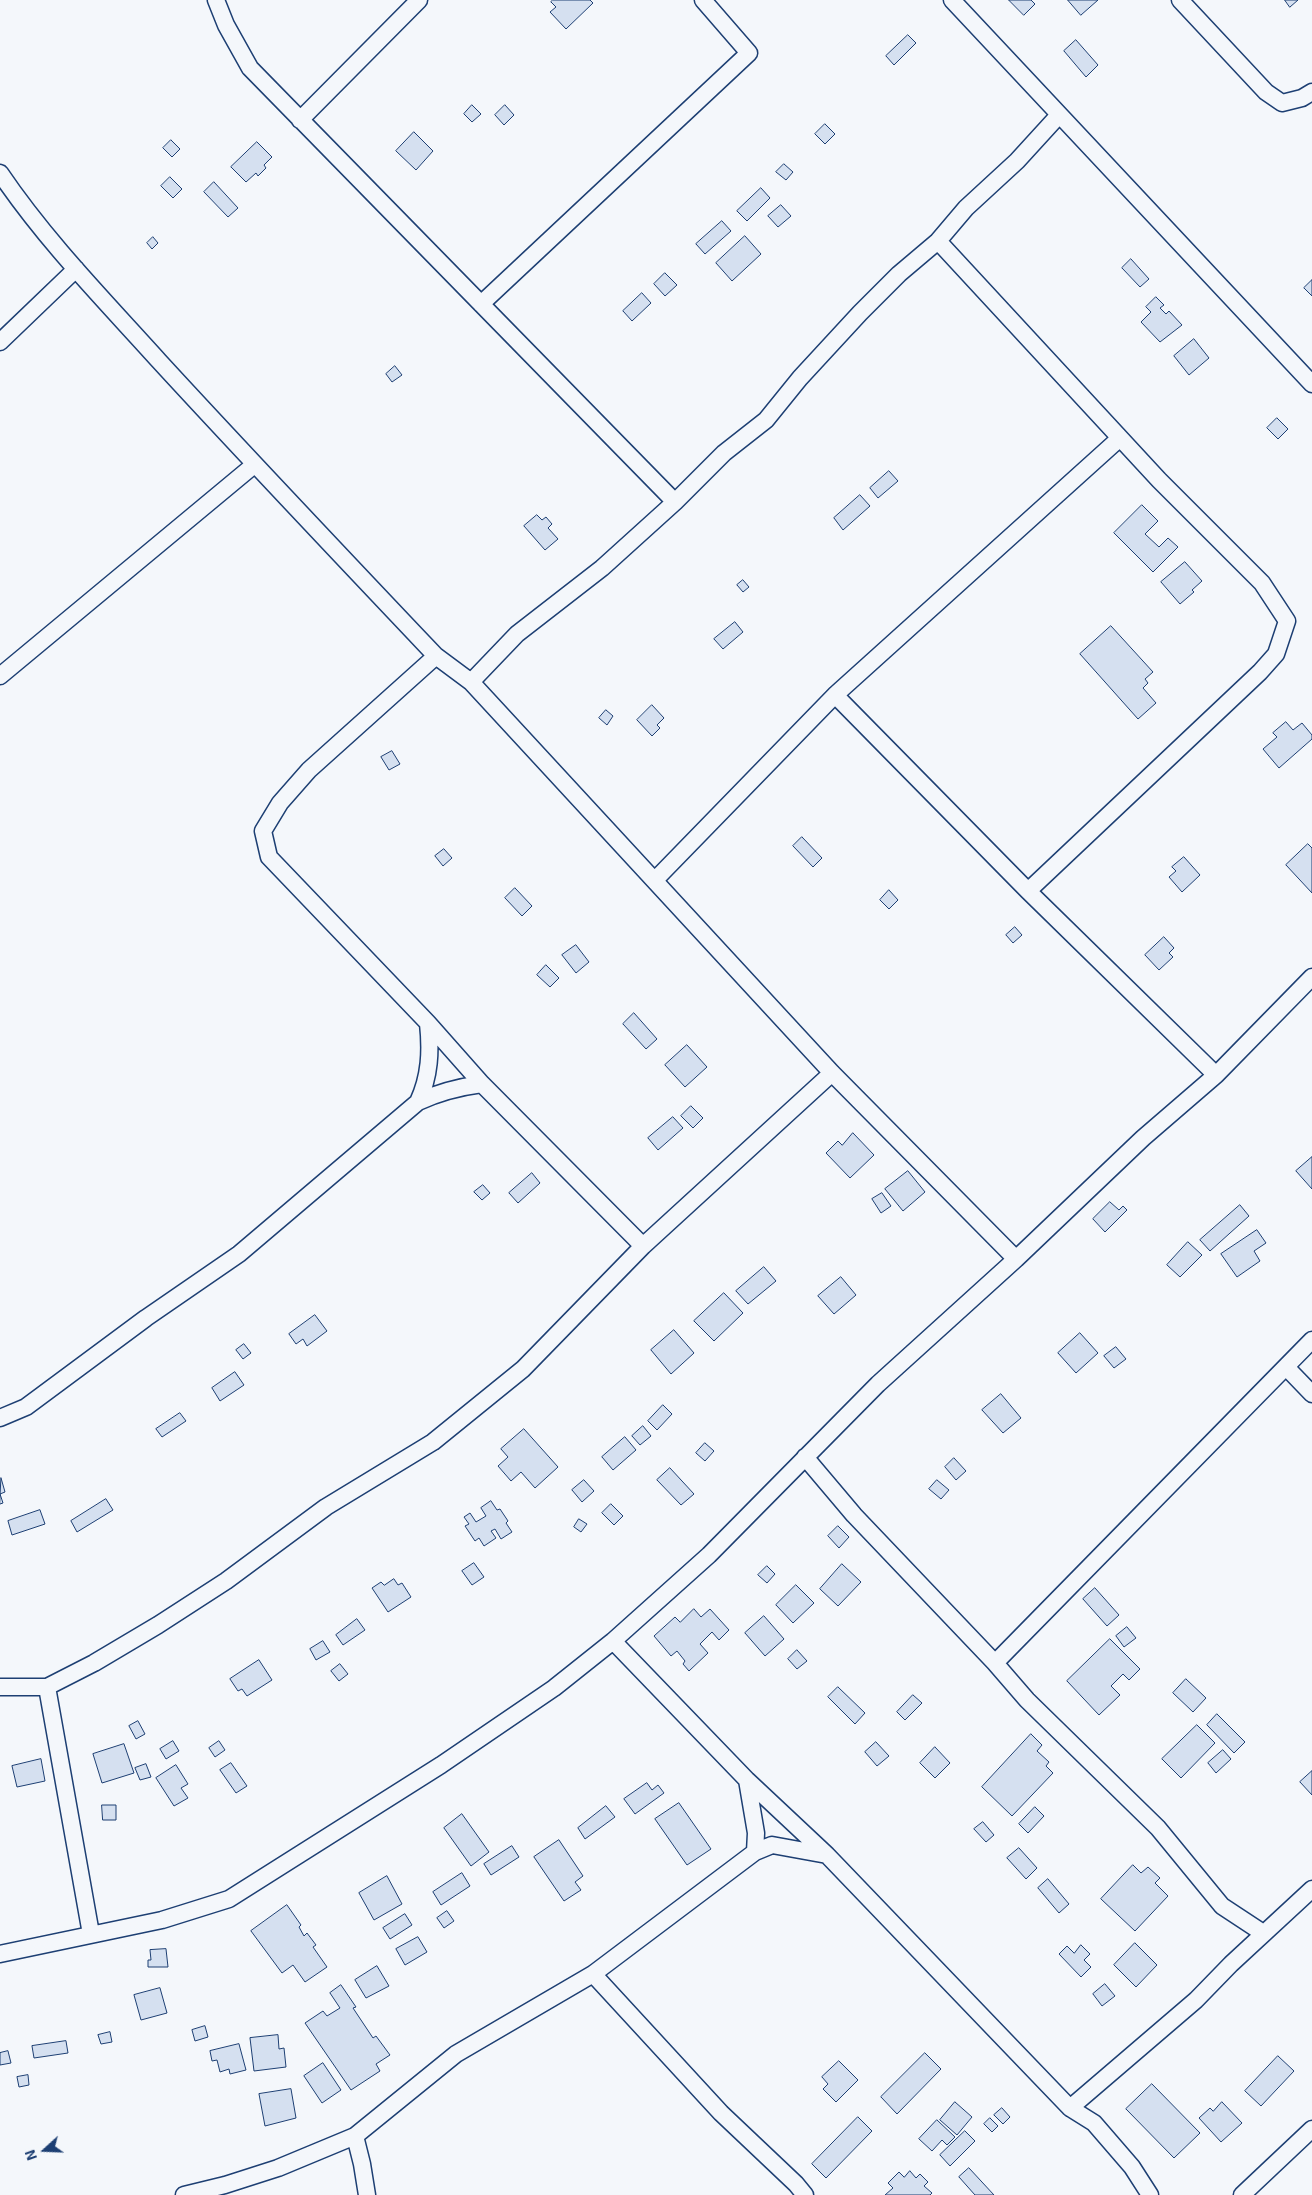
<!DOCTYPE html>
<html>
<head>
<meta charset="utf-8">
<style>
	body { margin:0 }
	#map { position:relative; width:1312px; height:2195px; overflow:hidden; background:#f4f7fb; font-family:"Exo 2",sans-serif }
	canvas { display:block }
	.north { position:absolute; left:20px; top:2125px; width:50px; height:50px; -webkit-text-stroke:4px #f4f7fb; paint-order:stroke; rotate:250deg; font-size:14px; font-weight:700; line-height:20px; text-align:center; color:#1d3f73 }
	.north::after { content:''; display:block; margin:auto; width:18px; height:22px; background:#1d3f73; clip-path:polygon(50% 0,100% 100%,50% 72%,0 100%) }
</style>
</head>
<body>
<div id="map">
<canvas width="1312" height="2195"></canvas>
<div class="north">N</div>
</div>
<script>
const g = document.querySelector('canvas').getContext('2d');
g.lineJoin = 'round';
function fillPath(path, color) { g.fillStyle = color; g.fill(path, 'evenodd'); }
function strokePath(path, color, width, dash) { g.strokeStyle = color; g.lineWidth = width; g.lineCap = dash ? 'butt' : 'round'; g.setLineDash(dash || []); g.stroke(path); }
const building = new Path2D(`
	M553 0H590L593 3 566 29 550 12 556 7 551 2Z
	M1009 0H1031L1035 4 1024 15Z
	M1068 0H1098L1081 15Z
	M1285 0H1298L1290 7Z
	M908 35 916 43 894 65 886 56Z
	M1076 40 1098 65 1086 77 1064 51Z
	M472 105 481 114 472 122 464 114Z
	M505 105 514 115 504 125 495 115Z
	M825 124 835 134 825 144 815 134Z
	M414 132 433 151 416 170 396 151Z
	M171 140 180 149 172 157 163 148Z
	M257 142 272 157 264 165 266 168 258 176 256 173 246 182 231 167Z
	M784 164 793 172 786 180 776 172Z
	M170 177 182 189 173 198 161 186Z
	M214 182 238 208 228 217 204 192Z
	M761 188 770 198 747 221 737 211Z
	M781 205 791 216 778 227 768 216Z
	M722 221 731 231 705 254 696 244Z
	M745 236 761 254 732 281 716 263Z
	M153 237 158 243 152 249 147 243Z
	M1131 259 1149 279 1140 287 1122 268Z
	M665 273 677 285 665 296 654 284Z
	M1312 280V296L1304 288Z
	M642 293 651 303 632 321 623 311Z
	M1156 297 1164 305 1160 308 1166 314 1169 311 1182 325 1160 342 1141 322 1151 312 1146 307Z
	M1194 339 1209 358 1189 375 1174 356Z
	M395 366 402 375 392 382 386 374Z
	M1277 418 1288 429 1278 439 1267 428Z
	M889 471 898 481 878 498 870 488Z
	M860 495 870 506 843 530 834 518Z
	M1142 505 1158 521 1145 534 1159 547 1168 538 1178 547 1153 572 1114 533Z
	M537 515 542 520 546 517 552 524 548 528 558 539 545 550 524 526Z
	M1185 562 1202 581 1192 590 1194 592 1180 604 1161 582Z
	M743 580 749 587 743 592 737 585Z
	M735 622 743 632 723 649 714 639Z
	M1111 626 1153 672 1145 679 1148 683 1143 688 1156 703 1138 719 1080 654Z
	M652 705 664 718 657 725 660 728 652 736 637 720Z
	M606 710 613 716 607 725 599 718Z
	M1286 722 1293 730 1302 723 1312 735V739L1279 768 1263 749 1277 737 1273 733Z
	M392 751 400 764 389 770 381 757Z
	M802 837 822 858 813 867 793 846Z
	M1308 844 1312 848V893L1286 865Z
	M444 849 452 858 443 866 435 856Z
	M1184 857 1200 875 1182 892 1169 877 1176 871 1172 867Z
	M515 888 532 906 522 916 505 898Z
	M889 890 898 900 889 909 880 900Z
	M1015 927 1022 935 1013 943 1006 935Z
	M1164 937 1174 948 1169 953 1173 957 1159 970 1145 955Z
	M576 945 589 962 576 973 562 955Z
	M546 965 559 978 550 987 537 975Z
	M634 1013 657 1039 646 1049 623 1024Z
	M687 1045 707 1067 685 1087 665 1065Z
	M691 1106 703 1118 693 1128 681 1116Z
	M673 1117 683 1128 658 1150 648 1138Z
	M853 1133 874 1155 850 1178 826 1153 838 1141 842 1145Z
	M1312 1157V1189L1296 1171Z
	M908 1171 925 1192 903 1211 885 1189Z
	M532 1173 540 1183 518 1203 509 1193Z
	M483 1185 490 1193 482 1200 474 1192Z
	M882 1193 891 1206 881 1213 872 1199Z
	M1110 1202 1119 1210 1123 1206 1127 1210 1105 1232 1093 1219Z
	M1240 1205 1249 1216 1210 1251 1200 1240Z
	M1257 1230 1266 1243 1254 1251 1260 1261 1237 1277 1221 1254Z
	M1188 1242 1202 1255 1180 1277 1167 1265Z
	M764 1267 776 1281 748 1304 736 1291Z
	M841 1277 856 1295 834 1314 818 1296Z
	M724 1293 743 1313 714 1341 694 1321Z
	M315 1315 327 1331 307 1346 303 1339 296 1344 289 1334Z
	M674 1330 694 1353 671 1374 651 1350Z
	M1080 1333 1098 1353 1076 1373 1058 1353Z
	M244 1344 251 1353 243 1359 236 1350Z
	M1116 1347 1126 1359 1114 1368 1104 1356Z
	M235 1372 244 1385 220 1401 212 1388Z
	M1001 1394 1021 1418 1003 1433 982 1410Z
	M663 1405 672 1414 657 1430 648 1421Z
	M180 1413 186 1421 162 1437 156 1429Z
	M643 1426 651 1436 640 1445 632 1436Z
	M524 1429 558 1467 535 1488 521 1472 511 1481 498 1466 508 1457 501 1449Z
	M625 1437 636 1450 613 1470 602 1457Z
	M705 1443 714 1451 705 1461 696 1453Z
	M954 1458 966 1471 956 1480 945 1467Z
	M670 1468 694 1494 681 1505 657 1480Z
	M1 1478 5 1492 0 1494 3 1503 0 1504Z
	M584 1480 594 1491 582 1502 572 1490Z
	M937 1480 949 1490 941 1499 929 1489Z
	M106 1499 113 1510 77 1532 71 1521Z
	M491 1501 497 1510 500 1509 508 1521 506 1523 512 1532 501 1539 495 1529 491 1531 496 1538 484 1546 479 1538 475 1541 465 1526 469 1524 464 1517 470 1513 476 1522 486 1516 481 1508Z
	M611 1504 623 1516 614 1525 602 1513Z
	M40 1510 45 1524 12 1535 8 1521Z
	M579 1519 587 1524 581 1532 574 1527Z
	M838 1526 849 1537 839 1548 828 1536Z
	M474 1563 484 1577 472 1585 462 1571Z
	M842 1564 861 1582 838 1606 820 1589Z
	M767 1566 775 1574 767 1583 758 1575Z
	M394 1579 398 1585 402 1583 411 1597 388 1612 372 1588 381 1582 384 1585Z
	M796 1585 814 1603 793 1623 776 1605Z
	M1095 1588 1119 1615 1107 1626 1083 1599Z
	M694 1609 701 1617 710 1609 729 1630 719 1640 712 1632 700 1644 708 1653 689 1671 683 1664 685 1661 677 1651 671 1656 654 1636 675 1617 680 1622Z
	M764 1616 784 1639 765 1656 745 1633Z
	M357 1619 365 1630 343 1645 336 1635Z
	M1127 1627 1136 1638 1124 1647 1116 1636Z
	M1110 1639 1140 1669 1129 1680 1123 1674 1111 1686 1120 1695 1099 1715 1067 1681Z
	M323 1641 330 1652 316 1660 310 1649Z
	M797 1650 807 1661 797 1669 788 1659Z
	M259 1660 272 1680 247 1696 242 1689 238 1691 230 1679Z
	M340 1664 348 1674 339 1681 331 1671Z
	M1186 1679 1206 1698 1193 1712 1173 1693Z
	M838 1687 865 1713 855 1724 828 1697Z
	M913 1695 922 1703 905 1720 897 1712Z
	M1217 1714 1245 1742 1234 1753 1207 1725Z
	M138 1721 145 1734 136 1739 129 1726Z
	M1197 1725 1215 1743 1181 1778 1162 1759Z
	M1031 1734 1042 1745 1037 1751 1049 1762 1046 1766 1053 1773 1012 1816 982 1787Z
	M173 1741 179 1751 166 1759 160 1749Z
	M219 1741 225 1750 215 1757 209 1748Z
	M876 1742 889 1756 877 1766 865 1752Z
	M124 1744 134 1773 102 1783 93 1754Z
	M935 1747 950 1763 935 1778 920 1763Z
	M1223 1750 1231 1759 1216 1773 1208 1763Z
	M41 1759 45 1781 17 1787 12 1766Z
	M231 1763 247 1786 236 1793 220 1770Z
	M146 1764 151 1777 140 1780 135 1768Z
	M176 1765 188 1784 181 1788 188 1798 174 1806 156 1778Z
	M1312 1771V1795L1300 1782Z
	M647 1783 652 1790 658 1785 664 1793 635 1814 624 1799Z
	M679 1803 711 1849 687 1865 655 1819Z
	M102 1805H116V1820H103Z
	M606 1806 615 1817 585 1839 578 1828Z
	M1035 1807 1044 1816 1028 1833 1019 1824Z
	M462 1814 489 1852 471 1866 444 1828Z
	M983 1822 994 1835 986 1842 974 1829Z
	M559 1840 583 1876 575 1882 581 1890 564 1901 534 1857Z
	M512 1846 519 1857 491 1875 484 1864Z
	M1019 1848 1037 1868 1026 1879 1007 1858Z
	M1133 1865 1141 1873 1148 1867 1160 1878 1155 1883 1168 1896 1135 1931 1101 1899Z
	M462 1873 470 1886 441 1905 433 1892Z
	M387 1876 402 1904 374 1920 359 1893Z
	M1048 1879 1069 1904 1059 1913 1038 1888Z
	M287 1905 301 1925 299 1927 304 1936 307 1933 316 1945 313 1947 327 1967 305 1982 293 1965 282 1973 251 1931Z
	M447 1911 454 1921 444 1928 437 1918Z
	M405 1914 412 1925 390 1939 383 1928Z
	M418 1937 427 1952 405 1965 396 1949Z
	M1135 1943 1157 1965 1136 1987 1114 1965Z
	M1081 1945 1090 1954 1084 1960 1091 1967 1081 1977 1059 1954 1067 1946 1074 1953Z
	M166 1949 168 1967H148V1960H151L150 1950Z
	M377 1966 389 1986 366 1998 355 1980Z
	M1105 1984 1115 1996 1102 2006 1093 1994Z
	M341 1985 356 2007 353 2008 373 2038 376 2036 390 2055 376 2064 380 2071 351 2090 305 2023 323 2011 327 2016 340 2008 330 1993Z
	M160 1988 167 2013 141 2020 134 1995Z
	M205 2026 208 2037 195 2041 192 2030Z
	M110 2032 112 2042 101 2044 98 2035Z
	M278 2035 279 2049 284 2048 286 2067 254 2071 250 2038Z
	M66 2041 68 2053 34 2058 32 2046Z
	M239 2044 246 2070 230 2074 229 2069 220 2072 217 2060 212 2061 210 2051Z
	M8 2051 11 2063 0 2065V2053Z
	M925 2053 941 2069 897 2114 881 2097Z
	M1278 2056 1294 2071 1261 2106 1245 2091Z
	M839 2061 858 2080 836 2102 823 2089 828 2084 822 2077Z
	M323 2063 341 2090 322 2103 304 2076Z
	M28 2075 29 2085 19 2087 17 2077Z
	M1152 2084 1200 2133 1174 2158 1126 2109Z
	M291 2089 296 2118 265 2126 259 2094Z
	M955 2102 972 2117 957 2135 940 2120Z
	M1222 2102 1242 2123 1221 2142 1199 2118 1210 2108 1213 2111Z
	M1002 2108 1010 2117 1003 2124 994 2115Z
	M858 2117 872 2131 826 2178 812 2164Z
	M990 2118 998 2126 992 2132 984 2124Z
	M937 2120 955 2137 947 2145 942 2140 932 2151 919 2139Z
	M965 2131 975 2141 950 2166 940 2155Z
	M969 2168 994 2195H975L959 2177Z
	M910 2171 916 2178 920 2174 928 2182 924 2186 932 2193 930 2195H885L893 2188 888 2183 899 2172 904 2177Z`);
fillPath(building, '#d5e0f0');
strokePath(building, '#1d3f73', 1);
const minor = new Path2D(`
	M216 0 226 25 250 68 675 502
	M952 0 1312 384
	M1180 0 1266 92 1282 103 1302 98 1312 92
	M300 120 419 0
	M0 173C46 241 104 300 159 361 250 460 343 558 436 656L471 682 832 1073 1016 1259
	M938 241 1159 480 1262 583 1287 621 1276 654 1260 672 1028 891
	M481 304 749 53 703 0
	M0 342 76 269
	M436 656 309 770 280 803 263 831 269 857 428 1023 482 1084 643 1246
	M0 676 254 465
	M471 682 517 634 602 568 675 502 724 453 766 420 800 378 860 313 899 274 938 241 966 208 1017 161 1059 115
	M835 695 1028 891 1216 1075
	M655 880 835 695 1120 438
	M418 1102C430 1076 431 1051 428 1023
	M1286 1367 1312 1394
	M0 1418 26 1407 146 1318 239 1254 418 1102C439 1092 459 1087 482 1084
	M805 1457 854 1515 995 1663 1027 1700 1158 1828 1222 1906 1263 1933
	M613 1641 747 1780 827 1855 1070 2108 1094 2123 1132 2167 1150 2195
	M995 1663 1312 1340
	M0 1687H47L94 1663 158 1625 226 1581 326 1507 433 1442 523 1369 643 1246 832 1073
	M47 1687 91 1934
	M747 1780 756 1833 755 1852
	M0 1954 162 1920 229 1899 441 1765 554 1688 613 1641 709 1555 878 1384 1016 1259 1143 1138 1216 1075 1312 977
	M593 1974 721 2113 796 2184 805 2195
	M1070 2108 1196 2000 1231 1964 1312 1889
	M355 2136 362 2164 367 2195
	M184 2195 225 2185 278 2168 355 2136 456 2054 593 1974 755 1852 772 1845 827 1855
	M1242 2195 1312 2129`);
strokePath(minor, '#1d3f73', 19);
strokePath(minor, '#f4f7fb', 16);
</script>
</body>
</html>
